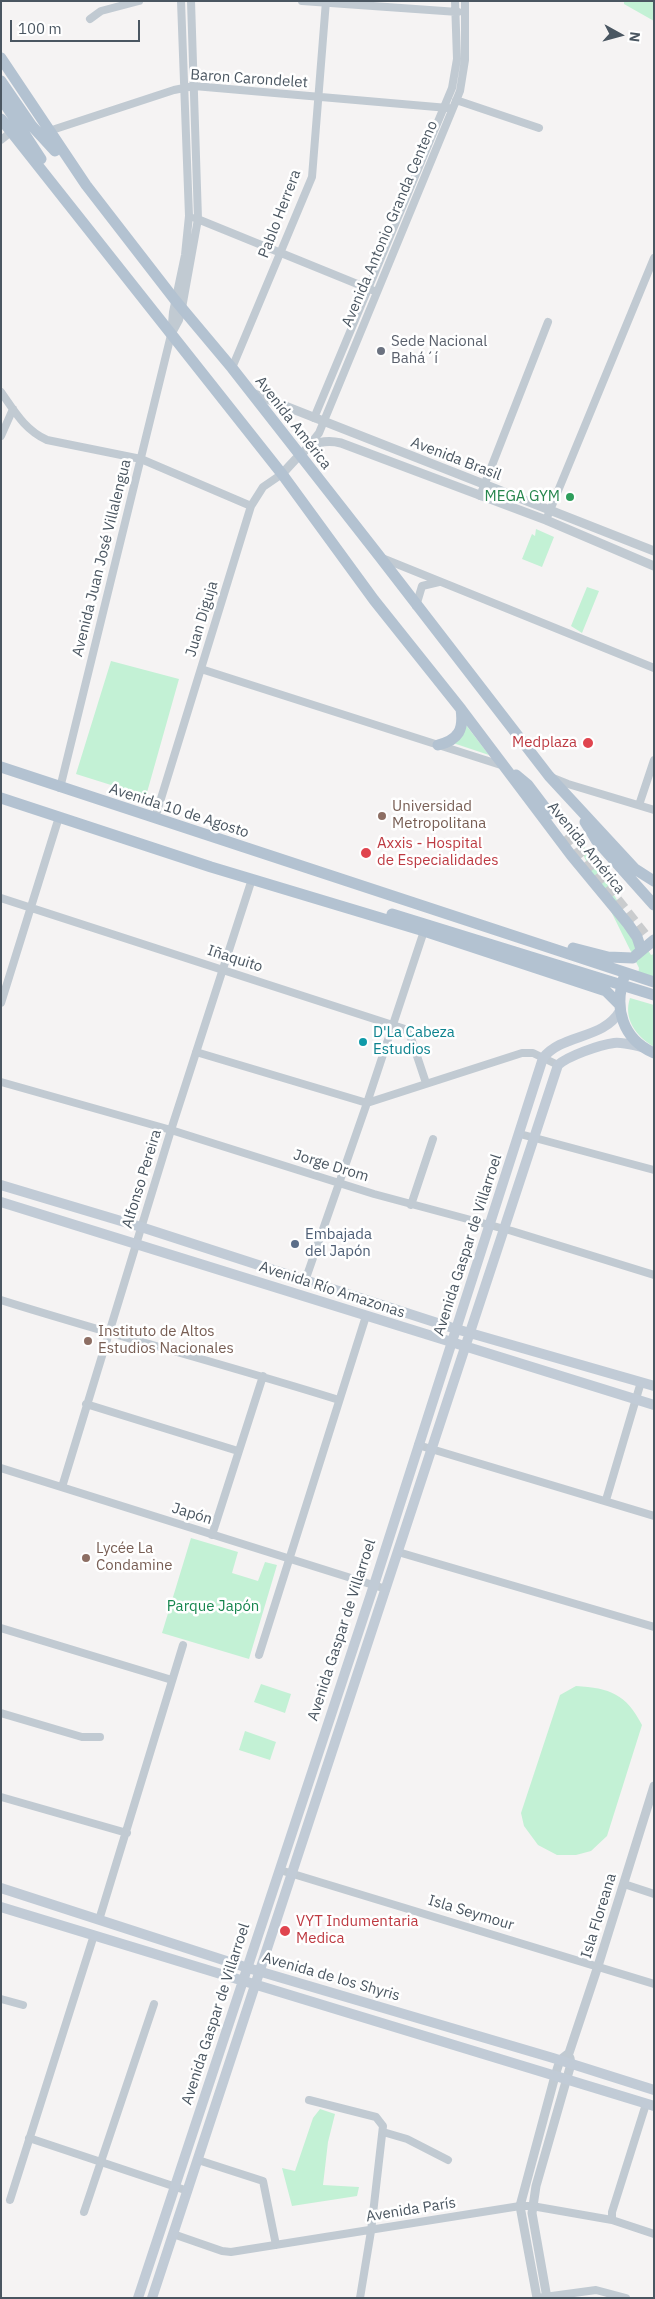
<!DOCTYPE html>
<html>
<head>
<meta charset="utf-8">
<style>
	body { margin:0 }
	#map { position:relative; width:655px; height:2299px; overflow:hidden; background:#f5f3f3; font-family:"IBM Plex Sans",sans-serif }
	canvas { display:block }
	.frame { position:absolute; inset:0; border:2px solid #4a5661; pointer-events:none }
	.north { position:absolute; left:595px; top:10px; width:50px; height:50px; -webkit-text-stroke:4px #fff; paint-order:stroke; rotate:97deg; font-size:14px; font-weight:700; line-height:20px; text-align:center; color:#4a5661 }
	.north::after { content:''; display:block; margin:auto; width:18px; height:22px; background:#4a5661; clip-path:polygon(50% 0,100% 100%,50% 72%,0 100%) }
	.scale { position:absolute; left:10px; top:20px; width:130px; height:22px; box-sizing:border-box; border:2px solid #4a5661; border-top:0; padding-left:6px; font-size:15px; line-height:18px; white-space:nowrap; color:#4a5661; -webkit-text-stroke:4px #fff; paint-order:stroke }
</style>
</head>
<body>
<div id="map">
<canvas width="655" height="2299"></canvas>
<div class="frame"></div>
<div class="north">N</div>
<div class="scale">100 m</div>
</div>
<script>
const g = document.querySelector('canvas').getContext('2d');
g.lineJoin = 'round';
function fillPath(path, color) { g.fillStyle = color; g.fill(path, 'evenodd'); }
function strokePath(path, color, width, dash) { g.strokeStyle = color; g.lineWidth = width; g.lineCap = dash ? 'butt' : 'round'; g.setLineDash(dash || []); g.stroke(path); }
function label(font, color, halo, rows, align = 'center') {
  g.font = font + ' "IBM Plex Sans",sans-serif'; g.lineWidth = 5; g.setLineDash([]); g.textBaseline = 'middle'; g.strokeStyle = halo; g.fillStyle = color; for (const [text, x, y, turn = 0] of rows) {
    g.save(); g.translate(x, y); g.rotate((+turn || 0) * Math.PI / 180); g.textAlign = isNaN(turn) ? turn : align; if (halo) g.strokeText(text, 0, 0); g.fillText(text, 0, 0); g.restore();
  }
}
fillPath(new Path2D(`
	M624 1H654V21L624 4Z
	M536 529 554 537 542 567 522 559 532 534 535 536Z
	M587 587 599 591 582 633 571 626Z
	M111 661 179 679 146 796 76 774Z
	M466 725 489 755 453 743Z
	M559 806 651 955 654 954V978L638 974 639 968Z
	M630 998 654 1005V1047C636 1036 623 1019 630 998Z
	M191 1538 238 1552 232 1573 258 1581 265 1562 277 1565 249 1659 162 1633Z
	M261 1684 291 1694 285 1713 254 1702Z
	M576 1686C610 1688 626 1694 642 1725L607 1836 591 1851 576 1855H557L538 1845 524 1826 521 1813 560 1695Z
	M245 1731 276 1742 270 1760 239 1750Z
	M320 2109 335 2114 328 2142 323 2185 359 2187 357 2196 292 2206 282 2168 295 2171 313 2118Z`), '#c3f1d5');
strokePath(new Path2D(`
	M566 835 654 947`), '#caccce', 11, [11, 5.5]);
strokePath(new Path2D(`
	M302 1 458 12
	M90 19 101 11 139 1
	M456 100 539 128
	M49 131 174 90 194 86 448 108
	M1 140 11 132
	M195 218 372 290
	M172 333 179 320 182 308 198 219 191 1
	M232 368 312 177 326 1
	M1 392C15 412 25 430 47 440L141 459 251 506
	M314 418 452 88 457 59 455 1
	M1 436 13 409
	M308 447 319 433 460 91 465 60V1
	M480 496 548 322
	M546 520 654 258
	M382 558 654 668
	M416 606 422 586 439 582
	M201 669 504 766
	M553 778 568 784 654 810
	M60 788 171 335 173 312 185 255 189 216 181 1
	M639 805 654 760
	M155 818 251 506 263 487 282 474
	M1 898 405 1029 410 1035 426 1083
	M1 1003 59 817
	M196 1052 367 1103 522 1053H533L558 1065
	M1 1082 171 1130 374 1194 512 1231 654 1275
	M520 1134 654 1170
	M411 1205 433 1139
	M305 1281 367 1103 424 931
	M1 1300C113 1335 227 1365 339 1400
	M86 1404 238 1451
	M418 1445 654 1516
	M1 1468 386 1589
	M62 1487 171 1130 252 879
	M606 1500 641 1382
	M212 1535 263 1376
	M398 1552 654 1627
	M1 1628 172 1680
	M259 1655 366 1316
	M1 1713 82 1737H100
	M1 1797 127 1833
	M280 1870 654 1984
	M624 1884 654 1894
	M99 1920 183 1645
	M1 1999 23 2005
	M309 2100 376 2117 383 2126 371 2231 360 2298
	M383 2132 407 2139 448 2160
	M29 2138 188 2191
	M198 2160 263 2181 276 2245
	M10 2200 94 1935
	M84 2212 154 2004
	M612 2220V2212L646 2104
	M173 2234 222 2251 231 2252 520 2206H532L612 2220 654 2234
	M537 2298 596 2290 626 2298`), '#c1cad2', 8);
strokePath(new Path2D(`
	M252 393 654 551
	M282 474C300 455 311 436 341 443L546 520 654 566
	M537 2298 520 2206 555 2076 560 2060 569 2053 598 1966 654 1786
	M547 2298 532 2213 536 2186 571 2064 570 2058`), '#c1cad2', 9);
strokePath(new Path2D(`
	M1 1185 141 1227 456 1329 654 1386
	M1 1202 654 1405
	M1 1888 248 1968 553 2058 654 2090
	M1 1907 654 2106
	M138 2298 374 1585 543 1058C563 1033 603 1040 620 1011
	M152 2298 558 1065C568 1056 599 1045 614 1043 623 1042 632 1045 642 1047`), '#c1cbd6', 10);
strokePath(new Path2D(`
	M1 58 86 185 175 300 232 368 380 557 549 776 635 869 654 881
	M1 81 32 126 55 151
	M1 98 41 159
	M1 119 282 474 374 600 461 709 571 855 628 924 637 937 641 949
	M438 745C459 740 464 729 461 709
	M1 767 654 982
	M516 775 528 785 550 814
	M1 798 211 867 424 931 606 991 619 1004
	M585 822 596 840 654 905
	M392 914 654 995
	M573 948 608 957 633 958
	M636 955 654 940
	M624 977C614 1008 622 1039 654 1053`), '#b3c2d1', 11);
for (const [x, y, r, color] of [
	[381,351,5,"#6b7280"],
	[570,497,5,"#2e9e5b"],
	[588,743,6,"#e0444e"],
	[382,816,5,"#8d6e63"],
	[366,853,6,"#e0444e"],
	[363,1042,5,"#0f9aa8"],
	[295,1244,5,"#5c6f8a"],
	[88,1341,5,"#8d6e63"],
	[86,1558,5,"#8d6e63"],
	[285,1931,6,"#e0444e"]
]) { const dot = new Path2D(); dot.arc(x, y, r, 0, 2 * Math.PI); g.fillStyle = color; g.fill(dot); strokePath(dot, '#fff', 2); }
label('15px', '#4a5661', '#fff', [
	["Baron Carondelet",249,79,4],
	["Pablo Herrera",280,214,-69],
	["Avenida Antonio Granda Centeno",390,224,-67],
	["Avenida América",293,423,52],
	["Avenida Brasil",456,459,21],
	["Avenida Juan José Villalengua",102,558,-76],
	["Juan Diguja",202,619,-73],
	["Avenida 10 de Agosto",179,811,18],
	["Avenida América",586,848,51],
	["Iñaquito",235,959,18],
	["Jorge Drom",331,1166,17],
	["Alfonso Pereira",142,1179,-73],
	["Avenida Gaspar de Villarroel",468,1245,-72],
	["Avenida Río Amazonas",332,1290,18],
	["Japón",192,1514,17],
	["Avenida Gaspar de Villarroel",342,1630,-72],
	["Isla Seymour",471,1913,17],
	["Isla Floreana",599,1916,-73],
	["Avenida de los Shyris",331,1977,16],
	["Avenida Gaspar de Villarroel",216,2014,-72],
	["Avenida París",411,2210,-9]
]);
label('15px', '#5b616d', '#fff', [
	["Sede Nacional",391,342],
	["Bahá´í",391,359]
], 'left');
label('15px', '#27864d', '#fff', [
	["MEGA GYM",560,497]
], 'right');
label('15px', '#be3a42', '#fff', [
	["Medplaza",577,743,"right"],
	["Axxis - Hospital",377,844],
	["de Especialidades",377,861],
	["VYT Indumentaria",296,1922],
	["Medica",296,1939]
], 'left');
label('15px', '#785e54', '#fff', [
	["Universidad",392,807],
	["Metropolitana",392,824],
	["Instituto de Altos",98,1332],
	["Estudios Nacionales",98,1349],
	["Lycée La",96,1549],
	["Condamine",96,1566]
], 'left');
label('15px', '#0d838f', '#fff', [
	["D'La Cabeza",373,1033],
	["Estudios",373,1050]
], 'left');
label('15px', '#4e5e75', '#fff', [
	["Embajada",305,1235],
	["del Japón",305,1252]
], 'left');
label('15px', '#17864f', '#fff', [
	["Parque Japón",213,1607]
]);
</script>
</body>
</html>
